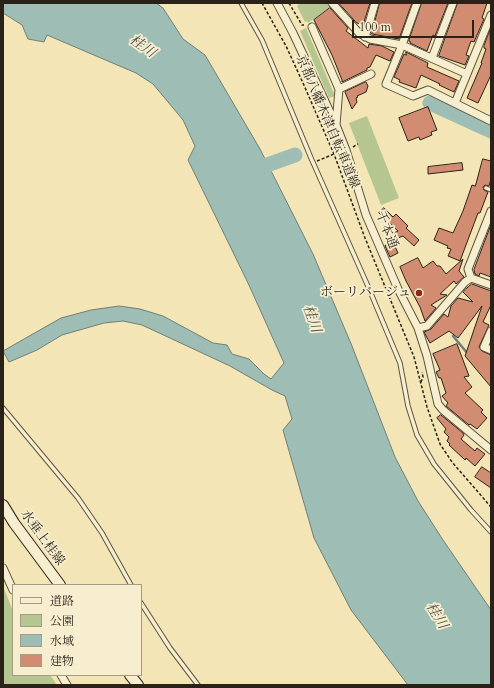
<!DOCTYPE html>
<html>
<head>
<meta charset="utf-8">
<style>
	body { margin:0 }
	#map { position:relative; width:494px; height:688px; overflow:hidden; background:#f3e5b5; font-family:Cardo,"Noto Serif JP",serif }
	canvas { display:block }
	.frame { position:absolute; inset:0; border:4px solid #2a2219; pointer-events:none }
	.legend { position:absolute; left:12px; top:584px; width:130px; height:92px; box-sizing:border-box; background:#f7eecf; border:1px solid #a59c86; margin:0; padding:5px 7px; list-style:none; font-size:12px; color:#2a2219 }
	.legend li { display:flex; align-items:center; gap:8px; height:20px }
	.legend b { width:20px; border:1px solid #a59c86 }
	.scale { position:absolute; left:352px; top:20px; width:122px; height:18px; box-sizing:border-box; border:2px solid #2a2219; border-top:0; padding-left:5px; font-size:12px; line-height:14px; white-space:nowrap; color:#2a2219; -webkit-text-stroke:3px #f7eecf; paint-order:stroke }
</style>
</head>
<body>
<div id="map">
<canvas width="494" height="688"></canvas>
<div class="frame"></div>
<ul class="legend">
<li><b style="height:5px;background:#f7eecf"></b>道路</li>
<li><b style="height:11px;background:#b6c691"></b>公園</li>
<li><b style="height:11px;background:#9dbdb5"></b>水域</li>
<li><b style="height:11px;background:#d28c71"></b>建物</li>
</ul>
<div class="scale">100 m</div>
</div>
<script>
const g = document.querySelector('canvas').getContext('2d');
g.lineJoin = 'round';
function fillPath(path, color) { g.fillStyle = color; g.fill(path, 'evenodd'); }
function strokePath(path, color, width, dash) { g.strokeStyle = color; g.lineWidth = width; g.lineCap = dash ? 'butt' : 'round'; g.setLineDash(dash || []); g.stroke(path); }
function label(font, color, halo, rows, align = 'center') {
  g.font = font + ' Cardo,"Noto Serif JP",serif'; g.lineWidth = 3.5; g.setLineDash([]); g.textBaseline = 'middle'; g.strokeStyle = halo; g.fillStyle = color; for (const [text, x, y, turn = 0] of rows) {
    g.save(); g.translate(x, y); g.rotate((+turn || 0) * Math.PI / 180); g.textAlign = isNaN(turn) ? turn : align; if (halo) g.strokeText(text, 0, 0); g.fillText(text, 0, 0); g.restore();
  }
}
fillPath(new Path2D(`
	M300 3H327L330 7 308 23 307 21 305 22 297 6Z
	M306 28 335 96 329 98 300 31Z
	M367 116 399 198 381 205 349 123Z
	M3 586 13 611V675H50L57 685H3Z`), '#b6c691');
const water = new Path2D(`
	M3 3H156L163 8 183 39 205 55 260 149 313 254 352 346 395 457 418 501 443 540 491 610V685H408L351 610 314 538 283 430 292 419 285 396 272 390 230 366 142 325 123 321 104 323 62 335 37 350 9 362 3 351 61 318 91 310 119 306 140 309 163 316 213 343 227 345 232 354 249 359 264 374 271 379 284 363 248 283 188 160 195 146 183 120 153 84 136 73 47 35 44 42 28 39 22 25 3 13Z`);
fillPath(water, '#9dbdb5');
strokePath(water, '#6f7f77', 1);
strokePath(new Path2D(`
	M453 336 468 354`), '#6f7f77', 2.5);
strokePath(new Path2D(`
	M430 103 491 131
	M257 182 267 165 295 155`), '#9dbdb5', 15);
const building = new Path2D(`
	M339 3H370L363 25 357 23Z
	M380 3H412L399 39 372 34Z
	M422 3H448L435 36 433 35 427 51 410 43V41H409Z
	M458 3H487L482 18 484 19 474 42 471 41 466 55 469 56 465 65 439 56Z
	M330 8 348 28 346 31 368 48 369 44 382 46 394 52 390 61 376 55 370 67 367 68V70L342 82V80L332 55 314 20Z
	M490 30 491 75 478 103 467 98 482 63H481L486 49 484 48V46Z
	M406 52 428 63 427 67 459 81 454 92 439 85 440 84 421 75 416 88 399 82 400 80 394 77 404 54 406 55Z
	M366 82 368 86 366 92 357 96 358 97 356 98 357 102 352 109 345 92Z
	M428 107 437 130 431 132 432 135 420 140 419 137 408 141 399 118Z
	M483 159 491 161V179L489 186 485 185 483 187 484 190 488 192 480 213H478L460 261 448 256 451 249 447 248 448 246 434 240 439 228 453 233 463 211 472 185 475 186Z
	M462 163 463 170 428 174V167Z
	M384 208 393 217 396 214 408 226 406 228 419 240 414 246 403 236 388 242 386 237 398 231 379 213Z
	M491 225V277L480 273 479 276 475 274 474 270Z
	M393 242 398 253 390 257 385 246Z
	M418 258 423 268 433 261 437 266H440L446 274 463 259 459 271 464 277 456 284 454 281 440 294 447 295 431 305 436 308 425 321 420 307 406 281 400 267Z
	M472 284 491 291V305L483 322 489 325 479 347 482 351 491 355V387L465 356 482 306 458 338 449 331 430 343 424 332 431 329 444 314 448 317 451 306 458 298 473 302 463 292Z
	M457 344 469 376 464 377 472 387 465 393 483 410 481 412 487 418 477 429 470 424 469 425 446 406 448 403 442 396 446 393 441 378H439L436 372 440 370 433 354Z
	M441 415 463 433 464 435 461 439 475 451 477 448 485 454 475 466 466 458 465 460 449 445 450 444 447 441 449 437 444 432 446 429 437 418Z
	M482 467 491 473V488L475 477Z`);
fillPath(building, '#d28c71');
strokePath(building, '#2a2219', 1);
const lane = new Path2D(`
	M241 3 262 40 311 158 367 284 400 363 408 406 417 435 434 464 471 510 491 532
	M486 188 491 190
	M3 408 78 498 102 533 131 585
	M141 603 170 648 198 685`);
const street = new Path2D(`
	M277 3 293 33 336 125 346 150 366 215 398 289 418 328 427 356 438 404 443 410 491 450
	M332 3 359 33 370 39 402 45 467 74 491 15
	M417 3 402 45 386 84 413 96 428 90 491 121
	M312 27 339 89 336 125
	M365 37 375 3
	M432 58 453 3
	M339 89 371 74
	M455 103 467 74
	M471 278 468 269 491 211
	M418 328 427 326 465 282 471 278 491 285
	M491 331 484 347 491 350
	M3 568 13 590
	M61 675 67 685`);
const secondary = new Path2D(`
	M3 505 14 523 60 585
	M130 675 138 685`);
strokePath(lane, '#5c5340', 5.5);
strokePath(street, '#5c5340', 9);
strokePath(secondary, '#2a2219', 12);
strokePath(new Path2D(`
	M262 3 286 46 303 83 334 154 365 238 414 357 427 407 440 444 452 462 491 507
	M289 3 302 25H304
	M353 147 358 144
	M317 161 334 154
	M421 382 423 377 422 372`), '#2a2219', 1.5, [3, 2]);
strokePath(lane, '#f7eecf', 3.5);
strokePath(street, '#f7eecf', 7);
strokePath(secondary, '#f7eecf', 10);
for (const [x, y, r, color] of [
	[419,293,4,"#8f2418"]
]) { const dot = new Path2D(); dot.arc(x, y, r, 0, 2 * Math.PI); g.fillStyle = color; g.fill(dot); strokePath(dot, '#f7eecf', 1.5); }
label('13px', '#2a2219', '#f7eecf', [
	["京都八幡木津自転車道線",327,122,67],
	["千本通",386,230,68],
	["水垂上桂線",42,538,54]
]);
label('13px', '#2a2219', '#f7eecf', [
	["ボーリバージュ",411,293]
], 'right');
label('italic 14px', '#4c5048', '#f7eecf', [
	["桂川",142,47,35],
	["桂川",311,319,71],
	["桂川",436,616,59]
]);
</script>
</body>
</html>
